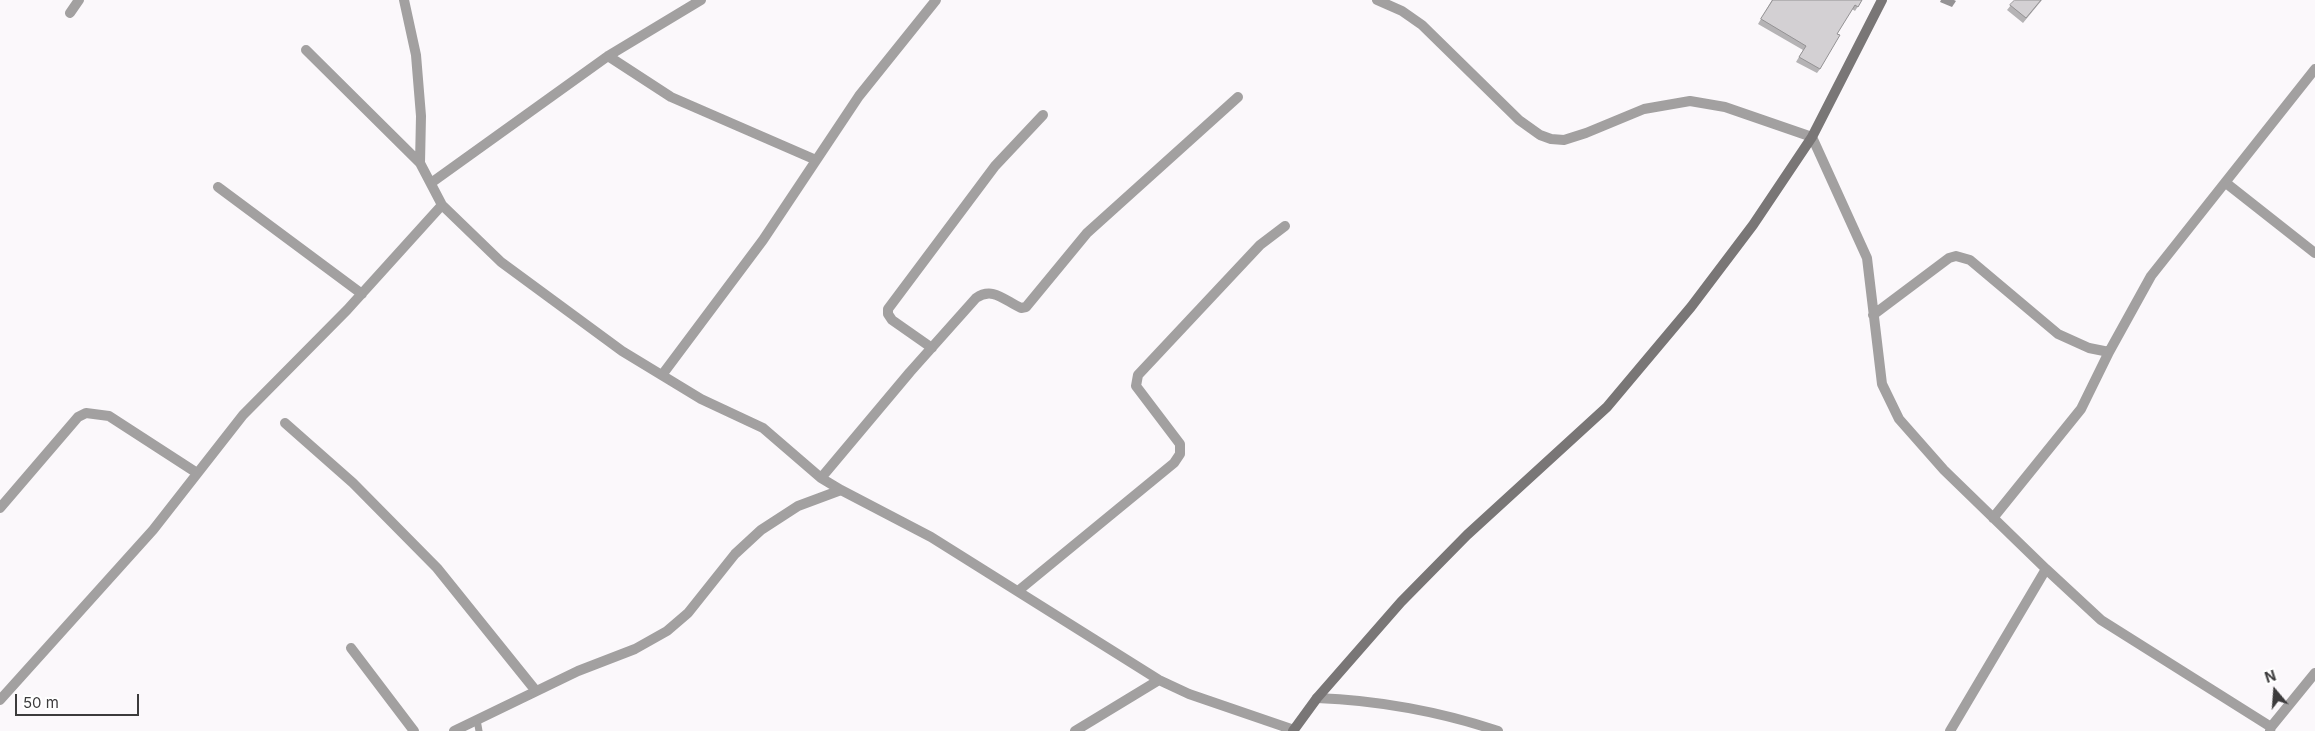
<!DOCTYPE html>
<html>
<head>
<meta charset="utf-8">
<style>
	body { margin:0 }
	#map { position:relative; width:2315px; height:731px; overflow:hidden; background:#fbf8fb; font-family:Inter,sans-serif }
	canvas { display:block }
	.north { position:absolute; left:2250px; top:666px; width:50px; height:50px; -webkit-text-stroke:4px #fff; paint-order:stroke; rotate:342deg; font-size:14px; font-weight:700; line-height:20px; text-align:center; color:#3c3b3c }
	.north::after { content:''; display:block; margin:auto; width:18px; height:22px; background:#3c3b3c; clip-path:polygon(50% 0,100% 100%,50% 72%,0 100%) }
	.scale { position:absolute; left:15px; top:694px; width:124px; height:22px; box-sizing:border-box; border:2px solid #3c3b3c; border-top:0; padding-left:6px; font-size:15px; line-height:18px; white-space:nowrap; color:#3c3b3c; -webkit-text-stroke:4px #fff; paint-order:stroke }
</style>
</head>
<body>
<div id="map">
<canvas width="2315" height="731"></canvas>
<div class="north">N</div>
<div class="scale">50 m</div>
</div>
<script>
const g = document.querySelector('canvas').getContext('2d');
g.lineJoin = 'round';
function strokePath(path, color, width, dash) { g.strokeStyle = color; g.lineWidth = width; g.lineCap = dash ? 'butt' : 'round'; g.setLineDash(dash || []); g.stroke(path); }
function fillPath(path, color) { g.fillStyle = color; g.fill(path, 'evenodd'); }
strokePath(new Path2D(`
	M477 720 479 731`), '#a2a0a0', 7);
strokePath(new Path2D(`
	M404 0 416 55 421 116 420 163 442 205 501 262 622 351 701 399 763 428 821 478 841 490 931 537 1159 680 1189 694 1294 730
	M1377 0 1402 11 1422 25 1519 120 1540 135 1551 139 1564 140 1586 133 1644 109 1690 101 1725 107 1812 137 1867 258 1882 384 1899 419 1944 470 2046 569 2101 620 2271 727 2270 731
	M70 13 79 0
	M306 50 420 163
	M608 56 671 97 816 160
	M431 183 608 56 701 0
	M2226 183 2315 253
	M218 187 362 294
	M1873 315 1949 258 1956 256 1970 260 2058 334 2089 348 2109 352 2151 276 2315 69
	M932 348 892 320 888 314V309L995 166 1043 115
	M662 375 763 240 859 96 936 0
	M285 423 353 483 437 568 536 691
	M821 478 910 372 976 298C993 286 1005 301 1021 308L1026 307 1087 233 1238 97
	M0 508 78 417 86 413 109 416 197 473
	M1993 518 2081 409 2109 352
	M1018 591 1174 463 1180 454V444L1136 386 1138 375 1260 245 1285 226
	M351 648 414 731
	M1317 698C1377 700 1442 712 1498 731
	M0 700 153 530 243 415 347 310 442 205
	M2271 727 2315 673
	M454 731 578 671 635 649 667 631 688 613 735 554 761 530 798 506 841 490
	M1075 731 1159 680
	M1950 731 2046 569`), '#a2a0a0', 10);
strokePath(new Path2D(`
	M1293 731 1317 698 1401 602 1467 535 1607 407 1691 307 1753 225 1812 137 1882 0`), '#797676', 10);
fillPath(new Path2D(`
	M1772 0H1862L1855 11 1852 9 1837 34 1820 69 1817 73 1796 62 1803 50 1758 24Z
	M2015 0H2042L2023 23 2007 10Z`), '#b5b3b5');
fillPath(new Path2D(`
	M1941 0H1954L1956 1 1952 7 1940 2Z`), '#949294');
const building = new Path2D(`
	M1773 0H1862L1858 7 1855 5 1837 34 1840 35 1820 69 1799 57 1806 46 1761 19Z
	M2015 0H2041L2026 18 2010 5Z`);
fillPath(building, '#d3d0d3');
strokePath(building, '#949294', 1);
</script>
</body>
</html>
